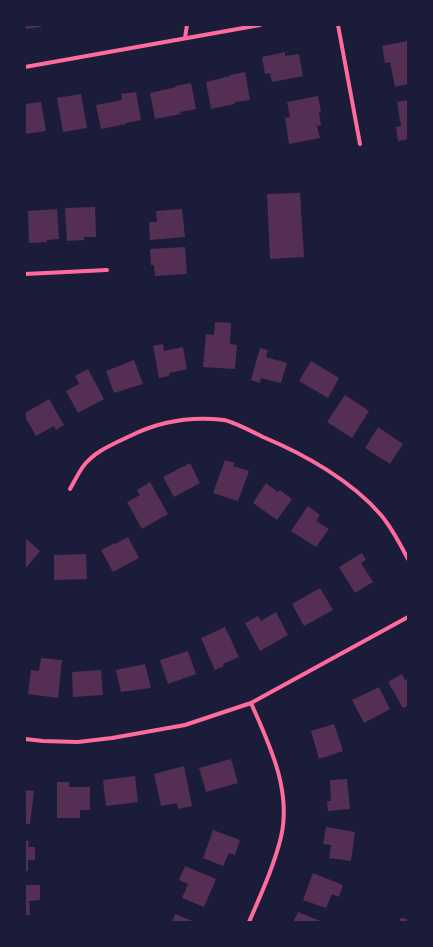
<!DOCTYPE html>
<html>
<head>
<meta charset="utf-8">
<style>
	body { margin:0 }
	#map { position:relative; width:433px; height:947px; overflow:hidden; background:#1b1b3a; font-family:"Source Sans 3",sans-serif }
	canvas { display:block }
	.frame { position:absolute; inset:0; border:26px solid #1b1b3a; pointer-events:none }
</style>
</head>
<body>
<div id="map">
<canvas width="433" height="947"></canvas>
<div class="frame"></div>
</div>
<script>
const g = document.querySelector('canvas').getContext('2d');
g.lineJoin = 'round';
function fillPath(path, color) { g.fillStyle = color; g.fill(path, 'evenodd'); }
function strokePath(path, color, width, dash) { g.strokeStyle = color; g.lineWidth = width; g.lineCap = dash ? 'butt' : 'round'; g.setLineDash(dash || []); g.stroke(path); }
fillPath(new Path2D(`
	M25 25H41V27L25 29Z
	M408 41V84L395 87 390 62 385 63 382 46Z
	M285 52V56L299 54 303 76 272 82 270 73 265 74 262 57Z
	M245 72 250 100 235 102V104L211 109 206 82 230 76V75Z
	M191 83 196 109 180 112 181 114 155 119 150 93 176 87 175 86Z
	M136 92 141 120 126 123V124L101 129 96 105 122 100 121 94Z
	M81 94 87 128 63 132 57 98Z
	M318 96 321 112H319L321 125 317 126 320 138 289 144 285 118 290 117 287 102Z
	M408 100V139L398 141 396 127 401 126 397 102Z
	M41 102 46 131 25 134V104Z
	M300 193 304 257 270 259 267 194Z
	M95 207 96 237H84V240L67 241 65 208Z
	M57 209 59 239 47 240V242L29 243 28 211Z
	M182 209 185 237 150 240 149 222H157L156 211Z
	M185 247 187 274 155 276 154 265H151L150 249Z
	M215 322 231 323 230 344 237 345 235 369 203 367 206 334 214 335Z
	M163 344 164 351 183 347 187 369 169 373V376L159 378 153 346Z
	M260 348 268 350 266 357 287 363 281 383 261 378 260 383 251 380Z
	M134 360 143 384 114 393 106 371Z
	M311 361 339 378 328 398 299 381Z
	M88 369 104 399 78 413 66 391 79 384 75 376Z
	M345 395 369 411 352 438 327 422Z
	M49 399 64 425 56 430 54 426 36 436 25 417V413Z
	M378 427 403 444 390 464 365 448Z
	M225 460 235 463 233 466 249 471 238 501 213 493Z
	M190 463 200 483 174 497 163 477Z
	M150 482 168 514 142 529 127 502 140 495 137 490Z
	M266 483 278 492 280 490 292 499 277 520 253 503Z
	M308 506 320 515 316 521 329 529 316 547 291 531Z
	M128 537 139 558 113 572 101 550 115 543V544Z
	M25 538 40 551 25 569Z
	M362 553 366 560 361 563 373 582 355 593 339 567Z
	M86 554 87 579 54 580V555Z
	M320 588 333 610 304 626 292 604Z
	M276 612 288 635 260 651 245 623 258 616 261 621Z
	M225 627 239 657 223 664 224 666 215 670 201 638Z
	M188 651 196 674 168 684 160 660Z
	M41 658 62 660 58 698 28 694 31 670 39 671Z
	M145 664 151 688 121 692 116 670Z
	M101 670 103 695 73 697 72 672Z
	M402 674 405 680 408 679V706L403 708 388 682Z
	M379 687 390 709 364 723 352 700Z
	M334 724 343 751 319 759 311 731Z
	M231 759 238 783 206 792 199 768Z
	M184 766 192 806 178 809 177 803 161 806 154 774Z
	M135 776 138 802 106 806 103 780Z
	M347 779 350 809 328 811 327 801H331L330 780Z
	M57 782H69V787H90V810H80V818H57Z
	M25 790 34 791 30 824H25Z
	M326 827 355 832 351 861 329 858 331 845 323 844Z
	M213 830 240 840 235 855 229 853 223 866 203 858Z
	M25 840 29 841 28 847H35V860H28V871H25Z
	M185 866 216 879 204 907 182 898 188 884 179 880Z
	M313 873 343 885 339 897 332 894 326 908 303 900Z
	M25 885H40V900L29 901 30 915H25Z
	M298 912 323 922H293Z
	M175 914 195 922H172Z
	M400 918 408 919V922H400Z`), '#542f53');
strokePath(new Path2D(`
	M338 25 360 144
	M185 38 187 25
	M25 67 260 25
	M25 274 107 270
	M70 489C74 482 78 474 82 468 93 452 113 444 130 436 160 421 190 416 224 420 234 422 253 432 263 437 304 454 352 481 381 515 392 528 400 544 408 559
	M25 739 43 741 78 742 112 738 185 725 251 703 408 617
	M249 922C261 894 274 866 281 837 292 790 269 744 251 703`), '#ff6b9d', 4);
</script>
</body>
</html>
